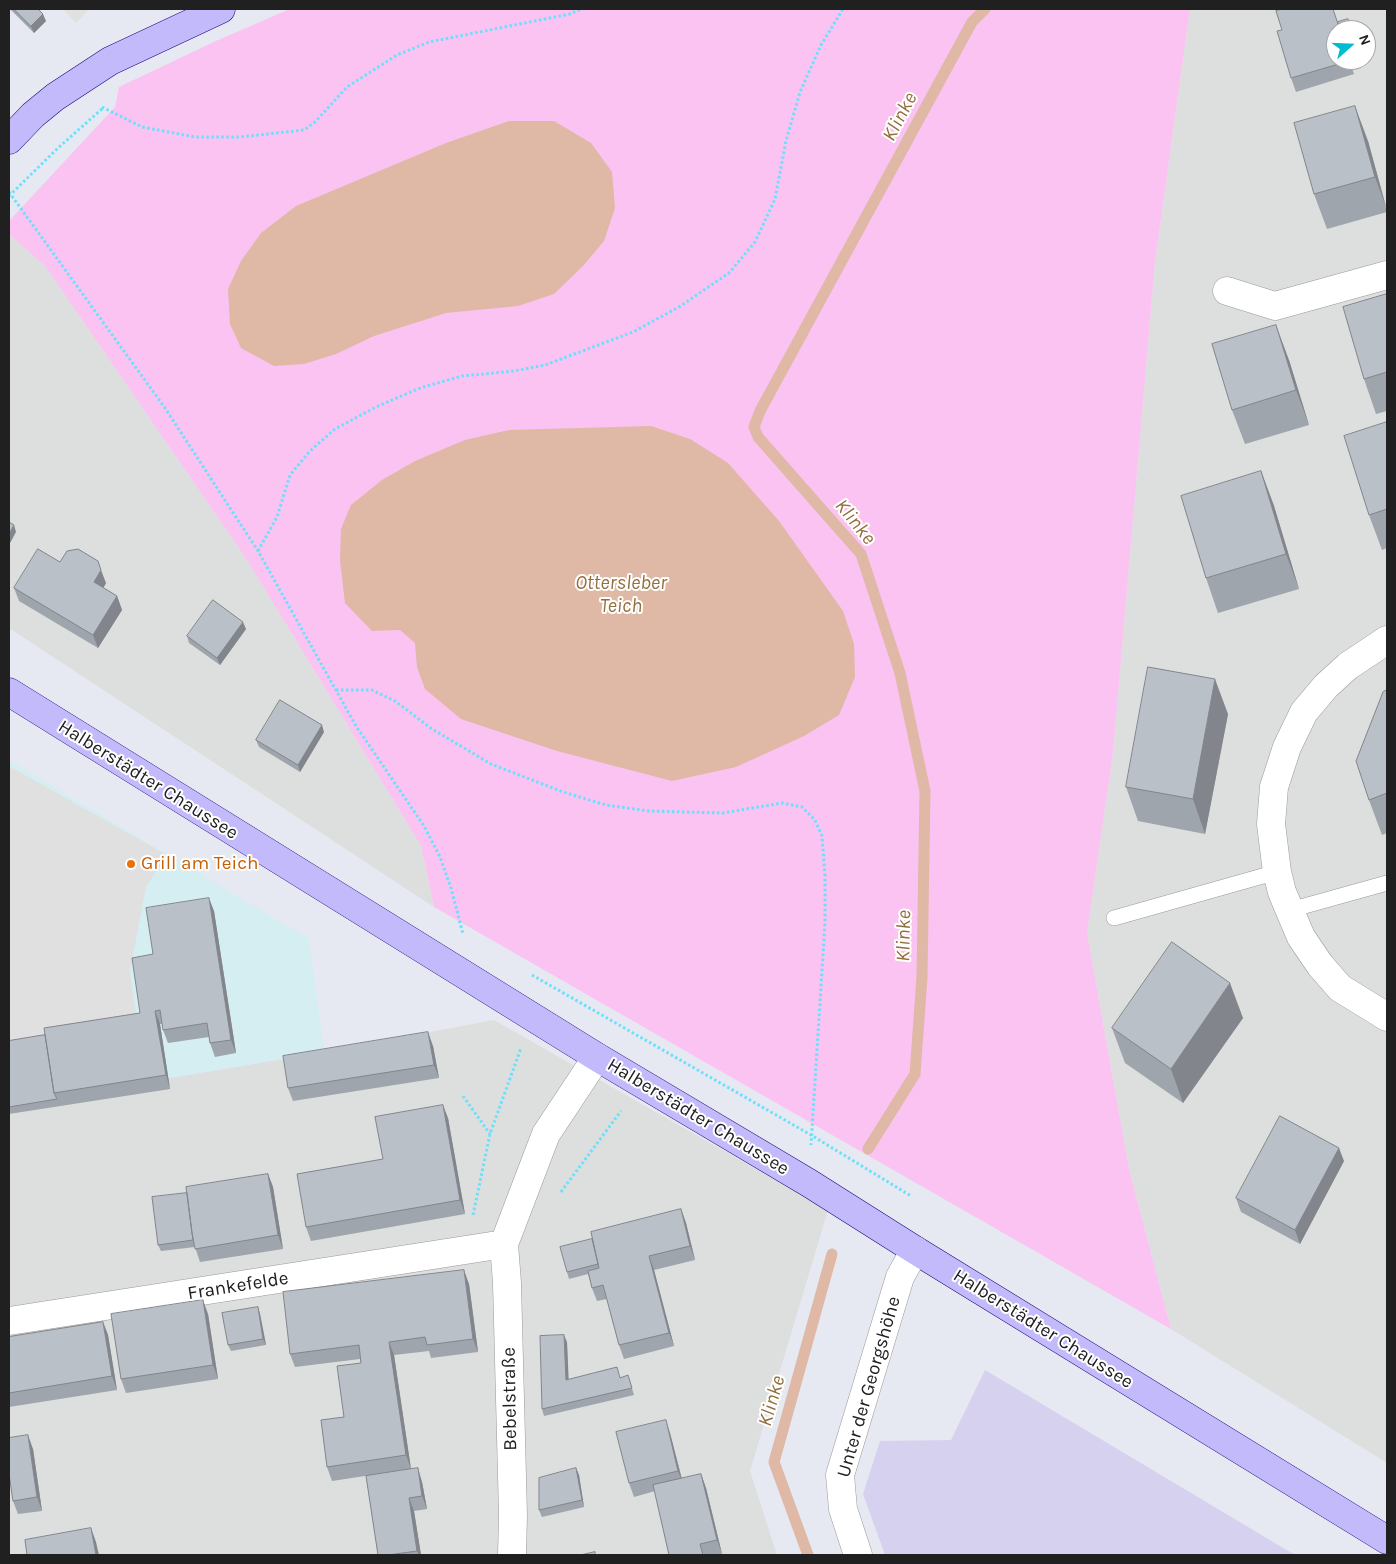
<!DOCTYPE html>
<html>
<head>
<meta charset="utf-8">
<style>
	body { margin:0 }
	#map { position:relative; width:1396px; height:1564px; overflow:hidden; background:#e6e9f1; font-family:Karla,sans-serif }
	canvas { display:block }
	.frame { position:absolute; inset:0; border:10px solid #202020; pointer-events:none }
	.north { position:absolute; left:1326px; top:20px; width:50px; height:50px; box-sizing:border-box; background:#fff; border:1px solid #a6a6a6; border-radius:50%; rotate:70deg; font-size:14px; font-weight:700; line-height:20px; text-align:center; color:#202020 }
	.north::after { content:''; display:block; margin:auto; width:18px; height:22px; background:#00bcd0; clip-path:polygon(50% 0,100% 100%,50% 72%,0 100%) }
</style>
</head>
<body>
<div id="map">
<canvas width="1396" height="1564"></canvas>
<div class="frame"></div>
<div class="north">N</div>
</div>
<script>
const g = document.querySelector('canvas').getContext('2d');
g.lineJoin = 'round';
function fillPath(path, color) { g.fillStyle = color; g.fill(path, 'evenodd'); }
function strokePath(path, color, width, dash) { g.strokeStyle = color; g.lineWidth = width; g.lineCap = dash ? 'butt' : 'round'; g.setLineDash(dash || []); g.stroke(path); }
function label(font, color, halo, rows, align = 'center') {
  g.font = font + ' Karla,sans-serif'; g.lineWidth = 4; g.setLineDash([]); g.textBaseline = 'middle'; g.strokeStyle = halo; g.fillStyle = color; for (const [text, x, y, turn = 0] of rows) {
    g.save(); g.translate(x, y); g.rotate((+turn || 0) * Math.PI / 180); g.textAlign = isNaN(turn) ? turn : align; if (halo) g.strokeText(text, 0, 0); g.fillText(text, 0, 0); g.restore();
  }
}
fillPath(new Path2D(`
	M1190 9H1387V1463L1171 1329 1129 1169 1087 933 1113 753 1155 262ZM1336 30H1366V60H1336Z
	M9 234 45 266 247 560 421 846 434 907 9 628Z
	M494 1020 828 1210 750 1471 777 1555H9V1105L324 1052Z`), '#dddede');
fillPath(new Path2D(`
	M9 760 309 939 324 1052 9 1105Z`), '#d5eef1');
fillPath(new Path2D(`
	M985 1370 1295 1555H885L863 1494 880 1441 951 1440Z`), '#d6d1ef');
fillPath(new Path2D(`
	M290 9H1190L1155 262 1113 753 1087 933 1129 1169 1171 1329 434 907 421 846 247 560 45 266 9 234V221L115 107 119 87 218 40Z`), '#fbc3f1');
fillPath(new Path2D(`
	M63 9H89L76 23Z
	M9 766 167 855 146 887 130 972 138 1025 9 1044Z`), '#e0e0e0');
fillPath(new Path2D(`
	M509 121H554L591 143 612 172 615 208 604 241 583 266 554 294 518 306 446 313 374 336 336 354 304 364 274 366 241 348 230 324 228 289 241 261 261 233 296 206 446 143Z
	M651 426 690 439 728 463 779 521 843 611 854 644 855 677 839 715 804 736 736 767 672 781 557 751 461 719 425 689 417 667 415 643 400 630 372 631 345 603 340 561 341 529 351 505 382 480 415 461 465 440 509 430Z`), '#dfb8a6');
strokePath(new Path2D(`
	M868 1149 915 1074 922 977 925 791 900 673 861 554 758 437 754 427 760 411 972 22 985 9
	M808 1555 774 1462 832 1254`), '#dfb8a6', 11);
const service = new Path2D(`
	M1290 910 1387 883
	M1114 918 1277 872`);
const minor = new Path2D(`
	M1227 291 1275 306 1387 275
	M1387 640 1348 666 1326 686 1304 712 1287 747 1274 787 1271 824 1277 872 1282 892 1301 937 1320 965 1340 988 1387 1017
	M9 1321 504 1244
	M512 1555 513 1515 507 1283 504 1244 546 1134 597 1057
	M858 1555 843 1509 840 1475 900 1277 915 1250`);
const secondary = new Path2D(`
	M9 140 33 115 55 97 110 61 221 9
	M9 692 597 1057 809 1183 915 1250 1387 1540`);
strokePath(service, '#9a9a9a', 16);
strokePath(minor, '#9a9a9a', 29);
strokePath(secondary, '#1b037b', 29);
strokePath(new Path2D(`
	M102 107 142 127 195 137H240L304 130 315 122 347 87 397 55 429 42 570 14 581 9
	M9 192 165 408 258 551 356 726 424 826 440 857 451 888 463 934
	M9 196 58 148 103 108
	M258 551 277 517 290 475 310 451 335 429 376 407 420 388 462 376 514 371 545 365 633 332 679 307 729 273 755 242 775 199 786 141 800 92 821 45 843 9
	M336 690H372L395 701 432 729 491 764 563 792 606 805 649 811 723 813 782 803 802 807 815 820 822 836 825 876V923L811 1145
	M532 975 811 1135 911 1196
	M463 1096 490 1134
	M561 1192 621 1111
	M473 1215 490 1134 521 1048`), '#6be0fc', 3, [2.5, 2.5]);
strokePath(service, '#fff', 15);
strokePath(minor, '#fff', 28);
strokePath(secondary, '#c3bafb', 28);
fillPath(new Path2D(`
	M10 9H38L46 21 34 33Z
	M1336 60H1362L1363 64 1352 68 1354 74 1296 92 1291 78Z
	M1368 141 1387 212 1327 229 1314 194Z
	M1387 294V411L1376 414 1364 379Z
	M1289 360 1309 425 1245 444 1232 410Z
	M1387 422V548L1382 550 1369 515Z
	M1261 471 1274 506 1299 589 1218 613 1206 578Z
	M60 562 106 583 103 588 117 596 122 610 98 648 19 601 14 588Z
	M246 629 220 665 189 643 187 636Z
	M1387 690V833L1382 835 1369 800Z
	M1228 714 1205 834 1138 821 1126 787Z
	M324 732 300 772 259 747 256 740Z
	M214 911 236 1053 215 1057 210 1043 209 1037 168 1043 163 1030 162 1024H160L170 1089 9 1114V1041L45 1035 140 1013 153 954Z
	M1243 1018 1183 1103 1125 1063 1112 1028Z
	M433 1046 439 1078 293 1101 288 1088Z
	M448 1118 465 1214 311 1241 306 1227 383 1159Z
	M1344 1161 1300 1244 1241 1212 1236 1198Z
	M268 1174 273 1187 283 1249 200 1262 195 1247 161 1251 158 1245 187 1193Z
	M681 1209 686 1223 695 1260 654 1270 674 1346 624 1359 619 1345 607 1299 597 1301 592 1288 588 1274 569 1279 567 1272 592 1239Z
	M469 1284 478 1352 431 1358 429 1351 394 1355 411 1469 332 1481 327 1467 361 1363 360 1359 295 1367 290 1354Z
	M258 1307 260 1314 266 1345 231 1351 228 1345Z
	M208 1314 218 1379 126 1393 121 1379Z
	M103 1322 108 1335 117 1390 9 1407V1337Z
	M567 1342 568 1380 620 1378 628 1375 634 1395 544 1416 542 1409Z
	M670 1433 682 1479 701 1474 706 1488 722 1554 716 1555H669L655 1491 634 1497 629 1483Z
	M33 1449 42 1511 18 1514 13 1501Z
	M576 1468 579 1475 584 1507 542 1517 539 1510Z
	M366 1476 422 1482 427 1509 414 1511 421 1555H378Z`), '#9fa5ac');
fillPath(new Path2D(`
	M43 14 46 21 34 33 31 26Z
	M1355 106 1368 141 1387 210 1375 177Z
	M1276 325 1289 360 1309 425 1296 390Z
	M1261 471 1274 506 1299 589 1286 554Z
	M14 525 16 532 9 545V534Z
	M101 570 106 583 99 596 94 582Z
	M117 596 122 610 98 648 93 635Z
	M243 622 246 629 220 665 217 658Z
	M1215 679 1228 714 1205 834 1193 799Z
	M322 725 324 732 300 772 298 765Z
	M209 898 214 911 236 1053 231 1040Z
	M1230 983 1243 1018 1183 1103 1171 1069Z
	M155 1011 160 1024 170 1089 166 1075Z
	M428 1032 433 1046 439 1078 434 1065Z
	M443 1105 448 1118 465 1214 460 1200Z
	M1339 1148 1344 1161 1300 1244 1295 1230Z
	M268 1174 273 1187 283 1249 278 1235Z
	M681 1209 686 1223 695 1260 690 1246Z
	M649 1256 654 1270 674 1346 669 1333Z
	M464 1270 469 1284 478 1352 473 1339Z
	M203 1300 208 1314 218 1379 213 1365Z
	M258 1307 260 1314 266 1345 263 1339Z
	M103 1322 108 1335 117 1390 112 1376Z
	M564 1335 567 1342 569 1387 566 1380Z
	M389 1342 394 1355 411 1469 406 1455Z
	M666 1420 670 1433 683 1484 678 1471Z
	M28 1435 33 1449 42 1511 37 1497Z
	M418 1468 422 1482 427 1509 422 1496Z
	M576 1468 579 1475 584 1507 582 1500Z
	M701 1474 706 1488 722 1554 717 1540Z
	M409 1498 414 1511 421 1555H419L417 1551Z
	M91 1528 96 1542 99 1555H96Z`), '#82868c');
const building = new Path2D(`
	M14 9H38L43 14 31 26Z
	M1282 9H1333L1340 30H1336V60H1349V61L1291 78 1277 31 1282 30 1276 11Z
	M1348 19 1352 30H1340L1338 22Z
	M1355 106 1375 177 1314 194 1294 123Z
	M1387 294V372L1364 379 1343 307Z
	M1276 325 1296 390 1232 410 1212 344Z
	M1387 422V509L1369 515 1344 436Z
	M1261 471 1286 554 1206 578 1181 496Z
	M9 522 14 525 9 534Z
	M38 549 60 562 67 551 78 549 98 561 101 570 94 582 117 596 93 635 14 588Z
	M213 600 243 622 217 658 187 636Z
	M1148 667 1215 679 1193 799 1126 787Z
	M1387 690V793L1369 800 1356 761 1383 692Z
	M280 700 322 725 298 765 256 740Z
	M209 898 231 1040 210 1043 207 1023 163 1030 160 1010 155 1011 166 1075 54 1093 44 1028 140 1013 132 958 153 954 146 908Z
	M1172 942 1230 983 1171 1069 1112 1028Z
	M428 1032 434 1065 288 1088 283 1056Z
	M45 1035 54 1093 57 1099 9 1107V1041Z
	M443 1105 460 1200 306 1227 297 1174 383 1159 375 1117Z
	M1280 1116 1339 1148 1295 1230 1236 1198Z
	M268 1174 278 1235 195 1249 192 1233 186 1187Z
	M187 1193 192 1233 193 1240 158 1245 152 1197Z
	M681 1209 690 1246 649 1256 669 1333 619 1345 603 1285 592 1288 588 1271 599 1268 591 1232Z
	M592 1239 598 1264 567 1272 560 1247Z
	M464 1270 473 1339 427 1345 425 1337 389 1342 406 1455 327 1467 321 1420 344 1417 337 1366 361 1363 359 1345 290 1354 283 1292Z
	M203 1300 213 1365 121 1379 111 1314Z
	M258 1307 263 1339 228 1345 222 1313Z
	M103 1322 112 1376 9 1393V1337Z
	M564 1335 566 1380 617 1367 620 1378 628 1375 632 1388 542 1409 540 1336Z
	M666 1420 678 1471 629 1483 616 1432Z
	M28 1435 37 1497 13 1501 9 1474V1438Z
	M418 1468 422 1496 409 1498 417 1551 388 1555H378L366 1476Z
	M576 1468 582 1500 539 1510V1478Z
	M701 1474 717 1540 700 1544 703 1555H669L653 1485Z
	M91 1528 96 1555H27L25 1540Z
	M595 1552V1555H581Z`);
fillPath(building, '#b9c0c8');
strokePath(building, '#82868c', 1);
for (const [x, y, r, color] of [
	[131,864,5,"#e8710a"]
]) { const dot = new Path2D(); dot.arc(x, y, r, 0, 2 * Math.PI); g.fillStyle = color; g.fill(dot); strokePath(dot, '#fff', 2); }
label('19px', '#202020', '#fff', [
	["Halberstädter Chaussee",148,780,32],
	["Halberstädter Chaussee",698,1117,31],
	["Frankefelde",238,1286,-9],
	["Halberstädter Chaussee",1043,1329,32],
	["Unter der Georgshöhe",869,1387,-74],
	["Bebelstraße",510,1399,-91]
]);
label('19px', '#c56008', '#fff', [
	["Grill am Teich",141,864]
], 'left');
label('italic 20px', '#92703e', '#fff', [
	["Klinke",900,117,-62],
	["Klinke",855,522,51],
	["Ottersleber",621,583],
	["Teich",621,606],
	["Klinke",904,936,-89],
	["Klinke",772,1401,-74]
]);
</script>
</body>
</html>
